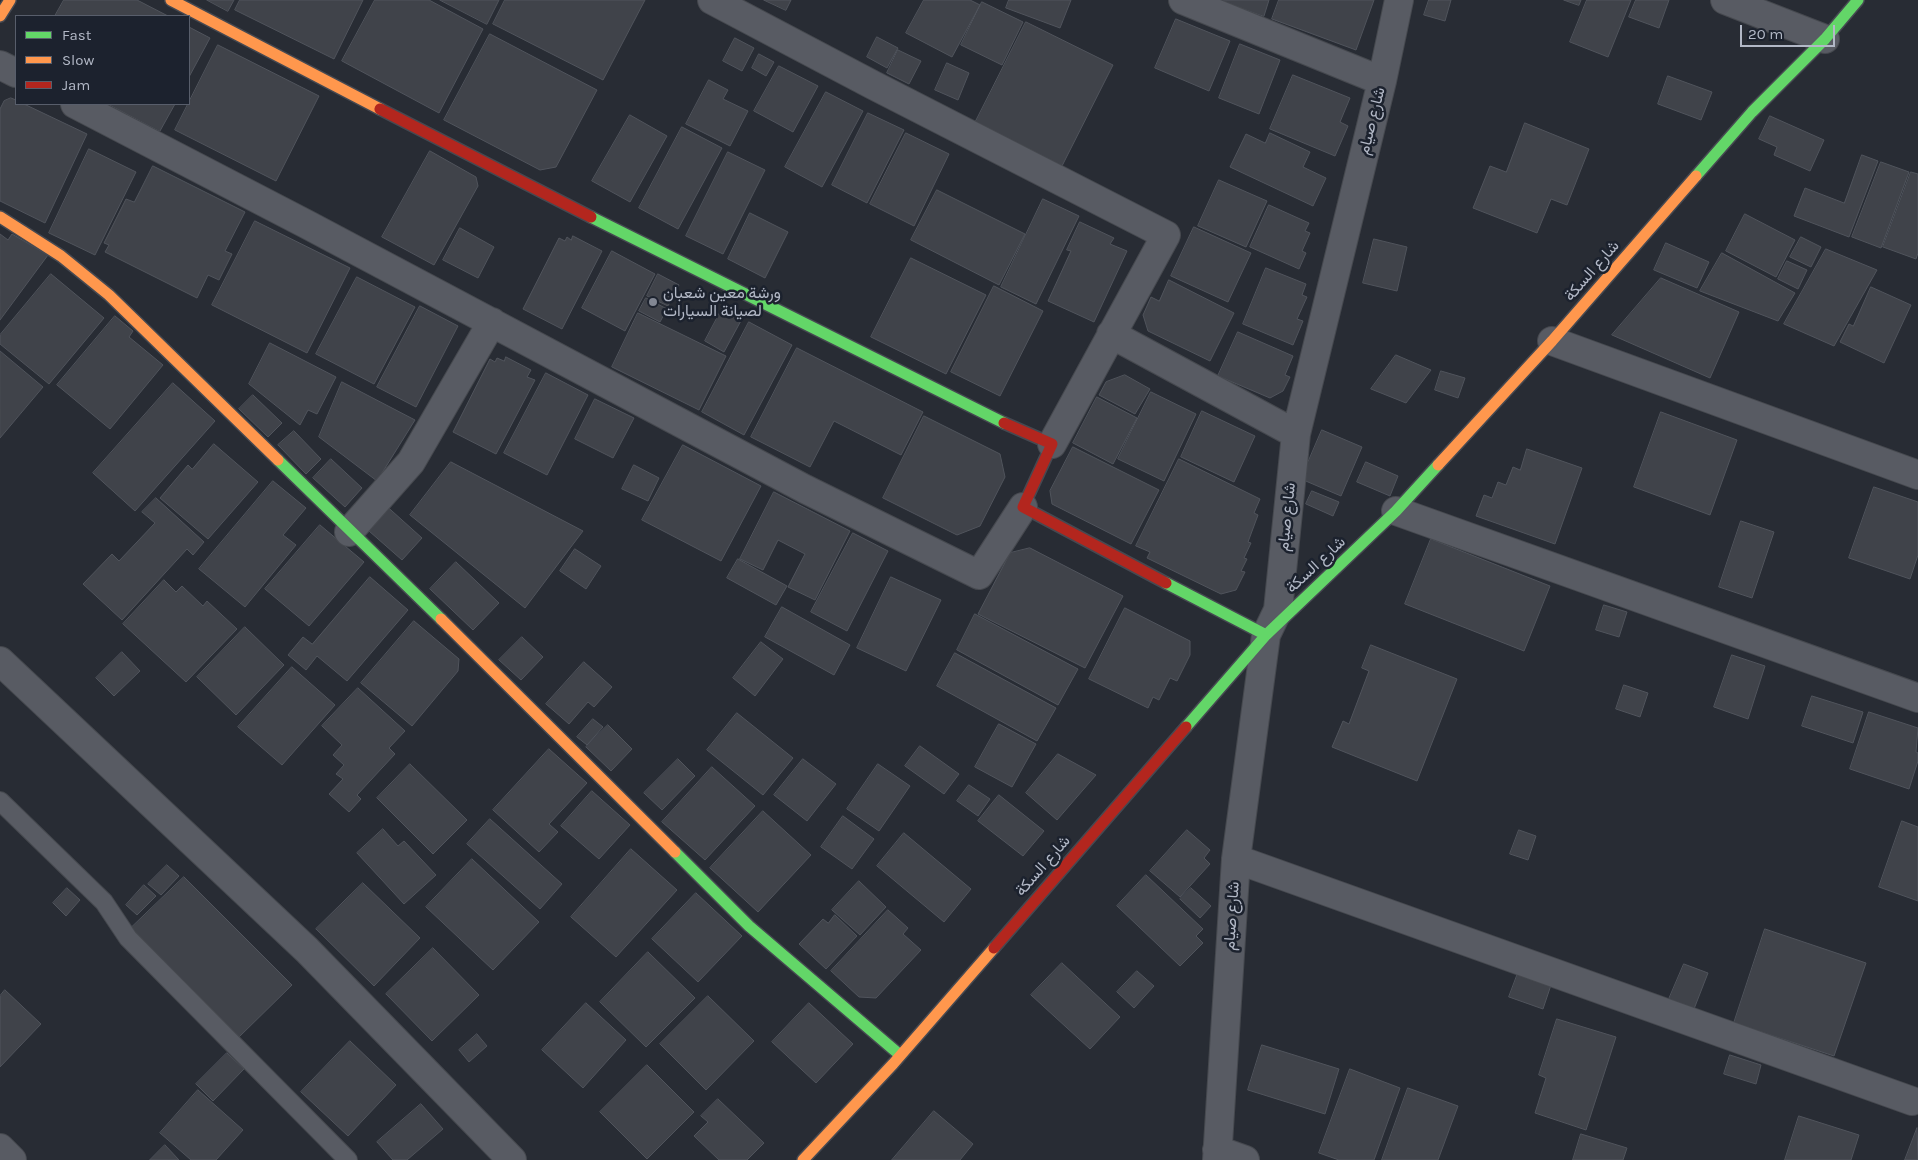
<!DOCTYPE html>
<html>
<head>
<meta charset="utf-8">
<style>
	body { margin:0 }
	#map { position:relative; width:1918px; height:1160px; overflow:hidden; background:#282c34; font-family:Karla,sans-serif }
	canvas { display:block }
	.legend { position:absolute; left:15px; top:15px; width:175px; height:90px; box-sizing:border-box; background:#1c222e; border:1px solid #585e6b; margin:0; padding:6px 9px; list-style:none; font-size:15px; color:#b2b8c6 }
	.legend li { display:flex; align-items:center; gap:10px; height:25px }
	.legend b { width:25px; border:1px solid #585e6b }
	.scale { position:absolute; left:1740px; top:25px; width:95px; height:22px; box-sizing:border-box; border:2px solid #b2b8c6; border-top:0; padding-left:6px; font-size:15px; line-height:18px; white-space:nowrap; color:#b2b8c6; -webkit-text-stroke:4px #1c222e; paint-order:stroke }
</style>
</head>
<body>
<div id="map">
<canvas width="1918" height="1160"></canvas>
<ul class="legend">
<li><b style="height:6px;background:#63d668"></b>Fast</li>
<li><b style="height:6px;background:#ff974d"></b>Slow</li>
<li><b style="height:6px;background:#b3261e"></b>Jam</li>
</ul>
<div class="scale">20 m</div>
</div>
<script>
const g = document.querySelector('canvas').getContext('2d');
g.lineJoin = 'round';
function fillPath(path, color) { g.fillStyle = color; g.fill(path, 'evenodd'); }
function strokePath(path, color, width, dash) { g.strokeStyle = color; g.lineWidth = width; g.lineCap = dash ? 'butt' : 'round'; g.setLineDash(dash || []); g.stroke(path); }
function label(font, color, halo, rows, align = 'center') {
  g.font = font + ' Karla,Vazirmatn,sans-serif'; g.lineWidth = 5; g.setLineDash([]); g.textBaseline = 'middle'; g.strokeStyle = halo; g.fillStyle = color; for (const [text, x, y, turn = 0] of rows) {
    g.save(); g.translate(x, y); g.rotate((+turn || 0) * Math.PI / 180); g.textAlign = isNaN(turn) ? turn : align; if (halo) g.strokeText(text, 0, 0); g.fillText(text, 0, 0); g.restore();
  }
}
const building = new Path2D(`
	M64 0H137L168 16H55Z
	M207 0H234L228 11Z
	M240 0H363L334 59 235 10Z
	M375 0H429L483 29 439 113 342 61Z
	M440 0H499L487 24Z
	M505 0H645L603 80 493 24Z
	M764 0H791L786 10Z
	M924 0H970L980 5 952 57 906 33Z
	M1009 0H1071L1060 28 1006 8Z
	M1219 0H1269L1264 16Z
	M1279 0H1374L1356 50 1272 19Z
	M1429 0H1451L1445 21 1424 15Z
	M1564 0H1581L1579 5Z
	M1587 0H1631L1608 57 1570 42Z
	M1636 0H1669L1659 28 1629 17Z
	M982 2 1023 22 1002 65 961 45Z
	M1176 19 1230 41 1209 91 1155 68Z
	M1026 22 1113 65 1062 166 975 123Z
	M189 27 210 38 189 77Z
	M490 34 597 90 556 167 540 170 444 120Z
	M877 37 898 48 887 68 867 57Z
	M735 38 754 48 742 71 723 61Z
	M1240 44 1280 60 1259 114 1219 98Z
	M218 45 319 96 276 181 175 130Z
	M898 50 921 61 909 84 887 73Z
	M759 54 774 62 766 76 752 68Z
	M947 63 969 73 958 100 935 90Z
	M779 66 818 86 793 132 754 111Z
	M1293 75 1350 98 1340 122 1348 126 1335 156 1270 129Z
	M1668 76 1712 92 1701 120 1658 104Z
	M709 80 728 90 723 99 748 111 730 146 686 124Z
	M826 92 863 111 822 187 785 167Z
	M11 98 16 100V104H24L87 134 45 223 0 201V109L4 101Z
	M108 104H175L160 131Z
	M868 113 904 130 867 203 832 185Z
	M630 115 667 136 630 202 592 181Z
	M1770 116 1824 140 1810 171 1774 155 1777 147 1759 139Z
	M1525 123 1589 149 1567 205 1551 199 1537 233 1473 208 1490 166 1506 172Z
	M682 127 722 148 678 229 639 208Z
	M906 133 949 154 914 226 870 204Z
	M1270 133 1310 152 1303 167 1326 178 1313 206 1230 167 1246 134 1265 143Z
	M89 149 136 172 95 255 49 233Z
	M430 151 476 177 478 186 434 265 382 237Z
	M728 152 765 170 723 254 686 236Z
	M1862 155 1878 161 1849 237 1794 216 1805 188 1844 203Z
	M1881 162 1909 172 1881 248 1852 237Z
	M153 166 245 212 225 251 232 254 219 280 208 275 197 298 105 252 109 245 104 243 126 199 134 202Z
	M1911 172 1918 174V253L1916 259 1883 247Z
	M1219 180 1267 201 1246 247 1198 226Z
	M937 190 1025 234 999 285 911 240Z
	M1043 199 1079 216 1036 304 1001 287Z
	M1269 205 1309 223 1305 231 1310 233 1302 251 1306 253 1299 269 1250 247Z
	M750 213 788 232 765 278 728 259Z
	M1745 214 1795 240 1776 277 1726 251Z
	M255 221 350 268 307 353 212 305Z
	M1080 222 1114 238 1110 244 1127 251 1094 322 1048 301 1071 251 1067 250Z
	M1194 227 1251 253 1228 302 1171 276Z
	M460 228 494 247 478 278 443 260Z
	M0 234 8 240 12 234 48 255 0 320Z
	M573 236 602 251 562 329 523 309 559 238 565 241 567 237 571 240Z
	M1801 237 1821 247 1811 267 1790 257Z
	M1374 239 1407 247 1397 291 1363 283Z
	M1666 243 1709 262 1697 288 1654 270Z
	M1826 249 1877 270 1834 346 1784 324Z
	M612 251 655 274 625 331 582 308Z
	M1722 253 1795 293 1778 321 1700 291Z
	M911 258 986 295 946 374 871 337Z
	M1787 261 1807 270 1798 289 1778 279Z
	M1266 268 1306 284 1302 295 1307 297 1297 319 1303 321 1293 345 1243 324Z
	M51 274 104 318 49 384 0 344V335Z
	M658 274 679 285 668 306 647 296Z
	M357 277 415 307 374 384 316 354Z
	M1661 278 1739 312 1710 378 1612 335Z
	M1169 280 1234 313 1210 361 1148 331 1143 315 1151 297 1159 301Z
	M994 286 1043 311 1000 396 951 372Z
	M1871 287 1911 305 1884 363 1840 342 1849 324 1853 326Z
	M646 298 667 309 660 322 639 311Z
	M420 306 458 326 416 407 377 387Z
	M723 307 743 317 724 352 705 341Z
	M638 313 726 356 699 410 612 367Z
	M115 316 133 331 129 337 163 365 110 429 57 385Z
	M749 322 792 345 744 435 702 412Z
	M1238 332 1293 356 1285 375 1290 377 1283 391 1270 398 1218 376Z
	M270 343 336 377 317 414 308 410 300 425 249 384Z
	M797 348 923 412 901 455 834 421 810 467 751 437Z
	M0 351 43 387 0 438Z
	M1396 355 1431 370 1406 403 1371 389Z
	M506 357 531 370 527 377 535 380 496 454 453 432 490 359 495 362 497 358 504 361Z
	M1441 371 1465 378 1458 398 1435 390Z
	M546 373 588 395 547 475 504 453Z
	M1125 375 1150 389 1135 414 1099 395 1106 382Z
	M342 382 415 420 377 481 319 437Z
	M173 383 215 421 135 511 93 473Z
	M1151 392 1196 414 1164 481 1118 459Z
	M253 395 282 423 268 437 239 409Z
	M1097 397 1137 418 1113 464 1073 443Z
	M595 399 634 418 613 458 575 439Z
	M1202 411 1255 436 1234 482 1181 457Z
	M1661 412 1737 440 1710 515 1634 487Z
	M924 416 1000 454 1005 477 980 526 957 535 883 498Z
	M1322 430 1362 447 1341 496 1301 479Z
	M294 431 321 459 306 474 278 445Z
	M214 444 258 482 208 539 160 498 188 465 192 469Z
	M683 445 761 486 721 561 642 520Z
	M1073 447 1159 490 1131 544 1052 504 1050 491Z
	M1527 449 1582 468 1555 544 1476 516 1484 495 1492 498 1498 482 1506 485 1513 467 1520 470Z
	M331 459 362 488 345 507 313 478Z
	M1179 459 1260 499 1254 513 1258 515 1248 542 1251 543 1244 558 1247 559 1241 571 1245 572 1236 590 1221 594 1147 558 1150 552 1136 546Z
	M451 462 583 531 525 608 410 515Z
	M1366 462 1398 476 1390 496 1357 482Z
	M634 465 659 478 648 501 622 489Z
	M273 481 306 508 283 535 296 545 245 607 199 569Z
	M1874 487 1918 502V555L1910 579 1849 558Z
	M1312 491 1339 502 1333 516 1306 504Z
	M774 492 850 531 815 600 788 587 805 554 778 540 763 570 740 559Z
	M156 498 204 542 193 555 187 549 122 620 83 584 112 554 119 561 155 523 142 512Z
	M382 502 422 538 402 560 361 524Z
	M1741 521 1774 532 1752 598 1719 587Z
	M320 525 364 562 309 626 265 589Z
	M853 533 888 551 847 631 811 612Z
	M1431 539 1550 586 1524 651 1405 604Z
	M1030 548 1123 596 1085 668 978 614 1010 553Z
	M575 549 601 566 586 589 560 571Z
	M738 559 787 586 776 605 727 578Z
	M456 562 499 603 473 630 430 589Z
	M370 577 408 610 347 681 317 656 306 670 288 655 303 637 312 644Z
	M891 577 941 600 906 671 857 648Z
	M164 580 176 592 182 586 203 606 207 601 237 629 186 682 123 624Z
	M1604 605 1627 612 1619 637 1596 630Z
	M782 607 850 645 834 675 765 637Z
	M1125 608 1190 641V655L1177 681 1170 678 1159 700 1153 697 1148 708 1089 679Z
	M975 614 1078 669 1058 705 957 650Z
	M414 621 459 659 458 671 412 726 361 683Z
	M245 627 284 665 236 715 197 677Z
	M522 637 543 657 521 680 499 660Z
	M761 642 783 659 755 696 733 678Z
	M1371 645 1457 679 1417 781 1332 747 1343 721 1349 724 1369 671 1362 668Z
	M122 652 140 671 114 696 96 678Z
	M955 653 1056 708 1037 741 937 686Z
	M1732 655 1765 666 1748 719 1714 707Z
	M584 662 612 687 594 707 588 702 569 724 546 704Z
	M292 667 335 705 282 765 238 727Z
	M1624 685 1648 693 1640 717 1616 709Z
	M358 688 405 731 389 748 395 754 357 795 361 799 349 812 329 794 343 779 336 774 344 765 333 755 342 745 322 726Z
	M1812 696 1863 712 1853 743 1802 726Z
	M1869 712 1918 728 1916 752 1918 753V761L1909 789 1850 769Z
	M737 713 793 758 763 795 707 750Z
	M593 719 603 727 587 745 577 737Z
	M999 724 1036 744 1012 787 975 767Z
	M608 725 632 749 611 771 586 747Z
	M920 746 959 774 944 794 905 766Z
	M549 749 587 783 549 824 558 832 539 852 493 810Z
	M1058 754 1096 775 1057 820 1026 793Z
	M678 759 695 776 662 810 644 793Z
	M803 759 836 784 807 821 774 795Z
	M410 764 467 820 433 854 377 798Z
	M878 764 910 786 879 831 847 809Z
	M712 767 755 806 705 860 662 822Z
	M969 785 990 799 978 816 957 801Z
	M592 791 630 825 599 859 561 826Z
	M999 795 1044 831 1023 856 978 821Z
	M763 811 811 855 758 912 710 868Z
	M843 816 874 839 852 869 821 847Z
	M490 819 562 884 540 909 467 844Z
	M1902 821 1918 827V901L1879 887Z
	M383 829 398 846 404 841 436 875 404 904 357 853Z
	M1187 830 1210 850 1204 858 1210 864 1180 897 1150 871Z
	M1519 830 1536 836 1528 860 1510 854Z
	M904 833 971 889 944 922 877 866Z
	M631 849 677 890 616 957 571 917Z
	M472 859 539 922 493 970 426 907Z
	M167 865 179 876 161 895 148 884Z
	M1146 875 1203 929 1196 936 1203 943 1180 966 1117 906Z
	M184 877 292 985 238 1038 130 929Z
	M859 881 886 907 860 935 832 910Z
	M363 883 420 938 374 986 316 929Z
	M144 885 156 896 137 915 126 905Z
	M67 888 80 900 66 916 53 903Z
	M1191 888 1211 906 1200 918 1180 899Z
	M696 893 742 936 698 982 652 939Z
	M888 910 908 928 903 934 921 950 876 998 859 997 831 971Z
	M835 915 857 936 826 969 799 944 823 919 828 923Z
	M1765 929 1866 963 1834 1056 1734 1023Z
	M433 948 479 995 432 1041 386 994Z
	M648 952 695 998 646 1047 600 1002Z
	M1062 963 1120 1017 1090 1049 1031 995Z
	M1684 964 1708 973 1694 1009 1669 999Z
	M1137 971 1154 986 1134 1008 1117 992Z
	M1518 973 1551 985 1543 1009 1509 997Z
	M5 990 41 1024 0 1067V996Z
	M708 996 754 1041 706 1090 660 1044Z
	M586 1003 626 1040 583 1088 542 1050Z
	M809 1003 853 1044 816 1083 772 1042Z
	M1557 1019 1616 1037 1586 1130 1535 1113 1546 1078 1539 1075Z
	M477 1034 487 1046 469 1062 459 1050Z
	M350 1041 396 1085 348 1136 301 1092Z
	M1262 1045 1339 1069 1325 1114 1248 1090Z
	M227 1053 244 1069 213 1101 196 1084Z
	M1730 1055 1761 1065 1756 1084 1724 1074Z
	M647 1065 694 1112 647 1159 600 1112Z
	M1350 1069 1400 1088 1374 1160H1339L1319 1153Z
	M1408 1088 1458 1106 1438 1160H1382Z
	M198 1090 243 1130 216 1160H191L160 1133Z
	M718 1099 764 1143 747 1160H719L694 1136 708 1122 701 1116Z
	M421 1104 443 1129 407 1160H393L377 1142Z
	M934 1111 973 1144 960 1160H892Z
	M1799 1116 1859 1135 1851 1160H1785Z
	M1917 1128 1918 1160H1905Z
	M1581 1134 1627 1148 1623 1160H1573Z
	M165 1145 179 1160H150Z`);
fillPath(building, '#40434a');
strokePath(building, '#50545c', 1);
const lane = new Path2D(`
	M0 801 104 902 128 938 348 1160`);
const street = new Path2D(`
	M712 0 873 85 1166 235 1052 444
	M1183 0 1382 81
	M1725 0 1825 39
	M0 65 16 73
	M75 104 308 225 805 489 979 575 1023 507
	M1111 334 1296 434
	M1552 341 1918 475
	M1396 511 1918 698
	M349 532 411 462 492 322
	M0 661 307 950 512 1160
	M1236 859 1912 1101
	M0 1148 12 1160
	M1217 1150 1245 1160
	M1217 1160 1236 859 1266 635 1278 610 1296 434 1382 81 1399 0`);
const fast = new Path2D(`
	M1696 176 1752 112 1825 39 1858 0
	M591 217 1004 423
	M278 460 441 619
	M1166 583 1266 635
	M1186 727 1266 635 1396 511 1438 465
	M675 852 749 926 900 1055`);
const slow = new Path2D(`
	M171 0 380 109
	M0 16 10 0
	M0 217 61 256 109 295 278 460
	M1438 465 1552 341 1696 176
	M441 619 675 852
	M803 1160 893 1064 994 948`);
const jam = new Path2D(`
	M380 109 591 217
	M1004 423 1052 444 1023 507 1166 583
	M994 948 1186 727`);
strokePath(lane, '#46494f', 20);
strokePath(street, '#46494f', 30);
strokePath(fast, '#464951', 14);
strokePath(slow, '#464951', 14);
strokePath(jam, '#464951', 14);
strokePath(lane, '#585b63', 18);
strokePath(street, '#585b63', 28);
strokePath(fast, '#63d668', 11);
strokePath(slow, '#ff974d', 11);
strokePath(jam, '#b3261e', 11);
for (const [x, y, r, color] of [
	[653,302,5,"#828793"]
]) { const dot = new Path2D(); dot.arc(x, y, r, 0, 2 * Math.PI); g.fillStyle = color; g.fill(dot); strokePath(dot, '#1c222e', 2); }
label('16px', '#b2b8c6', '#1c222e', [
	["شارع صيام",1372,121,-76],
	["شارع السكة",1592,271,-49],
	["شارع صيام",1287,517,-84],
	["شارع السكة",1316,565,-43],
	["شارع السكة",1043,866,-49],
	["شارع صيام",1232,916,-86]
]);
label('16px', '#b2b8c6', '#1c222e', [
	["ورشة معين شعبان",663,293],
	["لصيانة السيارات",663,311]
], 'left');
</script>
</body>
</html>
